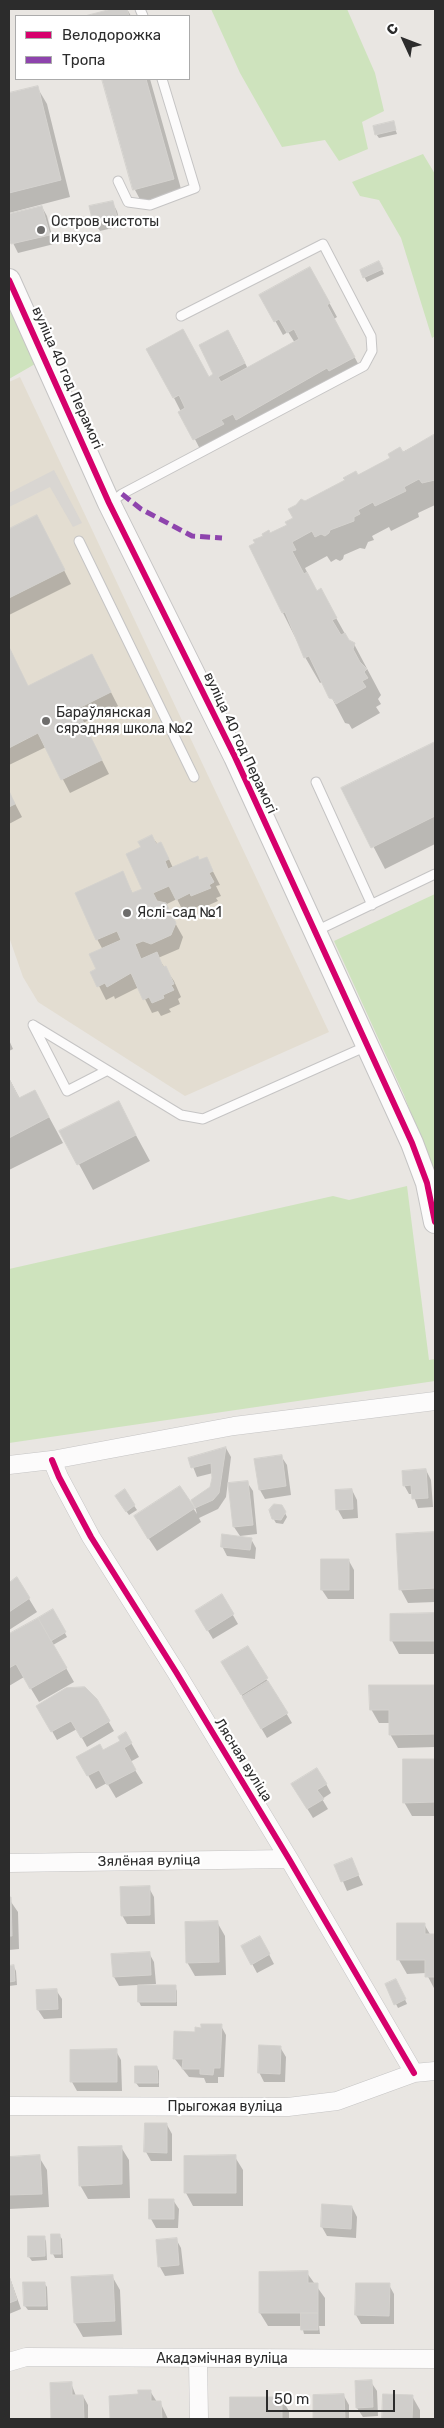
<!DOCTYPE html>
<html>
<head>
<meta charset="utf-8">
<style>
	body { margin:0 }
	#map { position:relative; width:444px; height:2428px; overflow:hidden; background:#e9e6e2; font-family:Rubik,sans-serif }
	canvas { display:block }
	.frame { position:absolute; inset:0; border:10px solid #2c2c2c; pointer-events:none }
	.legend { position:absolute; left:15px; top:15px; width:175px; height:65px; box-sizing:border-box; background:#fff; border:1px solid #ababab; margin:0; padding:6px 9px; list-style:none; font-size:15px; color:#2c2c2c }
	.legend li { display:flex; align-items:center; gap:10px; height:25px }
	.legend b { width:25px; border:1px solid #ababab }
	.north { position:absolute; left:379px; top:15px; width:50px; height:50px; -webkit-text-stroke:4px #fff; paint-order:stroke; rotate:313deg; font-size:14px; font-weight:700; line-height:20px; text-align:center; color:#2c2c2c }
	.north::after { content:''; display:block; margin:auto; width:18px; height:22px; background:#2c2c2c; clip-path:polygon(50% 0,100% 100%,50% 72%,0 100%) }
	.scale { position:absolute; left:266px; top:2390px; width:129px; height:22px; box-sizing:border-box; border:2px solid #2c2c2c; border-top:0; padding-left:6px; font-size:15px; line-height:18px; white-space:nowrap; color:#2c2c2c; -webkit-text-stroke:4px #fff; paint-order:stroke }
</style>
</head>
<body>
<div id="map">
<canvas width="444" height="2428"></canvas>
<div class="frame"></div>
<ul class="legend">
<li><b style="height:6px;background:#d6006c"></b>Велодорожка</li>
<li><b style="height:6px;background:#8e44ad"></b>Тропа</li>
</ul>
<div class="north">С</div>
<div class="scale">50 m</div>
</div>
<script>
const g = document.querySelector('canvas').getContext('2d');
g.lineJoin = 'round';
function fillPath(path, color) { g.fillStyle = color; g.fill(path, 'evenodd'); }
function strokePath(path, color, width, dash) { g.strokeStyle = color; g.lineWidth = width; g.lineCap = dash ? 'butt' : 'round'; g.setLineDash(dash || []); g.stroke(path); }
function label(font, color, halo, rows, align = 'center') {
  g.font = font + ' Rubik,sans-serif'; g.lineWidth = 4.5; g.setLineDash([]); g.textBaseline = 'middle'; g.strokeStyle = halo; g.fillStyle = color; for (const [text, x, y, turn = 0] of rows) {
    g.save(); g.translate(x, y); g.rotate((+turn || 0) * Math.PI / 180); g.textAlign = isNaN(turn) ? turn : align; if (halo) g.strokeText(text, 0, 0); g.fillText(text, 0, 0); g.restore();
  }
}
fillPath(new Path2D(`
	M20 377 329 1032 185 1096 38 1002 23 977 9 937V382Z`), '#e3ddd1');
fillPath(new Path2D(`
	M211 9H347L375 73 384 111 362 122 368 149 339 161 325 140 282 147 240 73Z
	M423 154 435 174V336L432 338 401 238 379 200 360 196 352 182Z
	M9 300 35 364 9 379Z
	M435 894V1178L404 1095 334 941Z
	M407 1186 429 1360 435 1359V1381L9 1443V1269L333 1196 349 1200Z`), '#cee3bd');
fillPath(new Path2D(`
	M54 470 82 523 73 527 50 487 9 507V493Z`), '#d9d6d2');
fillPath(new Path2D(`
	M116 9H127L131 16H90Z
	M104 79H150L183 196 144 207 135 190Z
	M37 87 47 104 70 197 9 213V94Z
	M393 123 397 134 379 138 376 134Z
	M112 202 117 211 121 226 100 231 94 222Z
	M42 207 47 216 54 244 18 253 9 235V216Z
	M381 267 384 274 367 282 361 271Z
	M318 282 337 317 334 319 362 371 202 453 174 398 215 375 236 345 248 369 295 343 288 332 283 335 261 295Z
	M435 435V505L418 513 419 517 391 531 389 527 372 536 374 540 368 542 365 549 360 548 344 555 343 559 340 561 336 559 331 562 327 556 305 568 317 592 335 616 349 641 354 644 381 695 378 699 381 704 376 707 380 713 352 729 349 724 345 723 323 681 320 683 305 657 250 547 289 525 305 503Z
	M37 517 71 584 9 615V531Z
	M9 647 28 687 92 655 118 706 83 723 109 774 70 793 46 747 9 765Z
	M435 744V844L385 869 343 788Z
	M9 792 22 817 9 824Z
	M152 837 168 857 173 868 206 858 220 885 216 886 221 896 216 898 218 901 200 909 199 906 184 913 177 899 165 905 183 937 179 949 158 958 174 981 181 997 178 999 180 1004 169 1009 171 1012 161 1016 158 1011 152 1013 139 987 115 999 114 996 106 1000 92 972 98 970 103 950 97 939 122 873 133 894 143 890V848Z
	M9 1040 13 1049 9 1051Z
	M9 1078 20 1099 35 1091 63 1143 9 1170Z
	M118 1102 150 1161 93 1190 61 1131Z
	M226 1448 231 1457 226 1497 218 1509 199 1518 201 1522 157 1551 143 1530 180 1488 197 1514 193 1500 212 1488 213 1473 197 1477 190 1459Z
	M281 1456 287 1465 291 1495 265 1499 260 1490Z
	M426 1470 431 1480 433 1507 418 1508 413 1494H409L404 1485Z
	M247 1482 253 1491 257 1534 240 1536 234 1527Z
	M352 1490 357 1500 358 1518 343 1519 338 1510Z
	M124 1491 137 1510 129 1515 119 1501Z
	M282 1507 287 1517 283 1524 276 1523 273 1518Z
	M435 1533V1602L408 1603 401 1590 398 1535Z
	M251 1539 256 1548 255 1559 227 1556 222 1546Z
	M349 1561 354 1570V1599H328L322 1590Z
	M17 1579 37 1612 9 1630V1584Z
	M222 1596 238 1624 213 1639 196 1611Z
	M53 1611 67 1637 53 1645 74 1682 39 1702 24 1677 9 1686V1636Z
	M391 1615H435V1654H399L392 1641Z
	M248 1648 292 1723 267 1738 223 1663Z
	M433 1686 435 1689V1747L398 1748 390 1734V1723H379L371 1709Z
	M96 1700 114 1731 87 1747 77 1729 57 1740 38 1706Z
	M126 1734 139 1757 130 1762 143 1783 116 1798 107 1783 96 1789 78 1758 103 1752 121 1741Z
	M404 1760H435V1816H412L404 1802Z
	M326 1784 331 1793 322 1799 328 1809 313 1818 298 1794Z
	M351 1859 363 1885 347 1891 336 1865Z
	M149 1888 154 1897 155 1924H127L122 1915Z
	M9 1899 18 1912 19 1949 9 1950Z
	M217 1922 225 1936 226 1975 195 1976 187 1962Z
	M398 1924H424L431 1936 435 1938V1990L426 1973 407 1974 399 1960Z
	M260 1937 274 1964 257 1973 243 1947Z
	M149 1953 154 1962 156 1984 119 1986 114 1977Z
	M9 1967H14L16 1971 17 1985 9 1986Z
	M398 1984 407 2004 398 2008 396 2004Z
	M175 1987 177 1991V2006H141L139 2002Z
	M56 1990 62 1999V2018L44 2019 38 2010Z
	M221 2026 226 2035 224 2077H218V2083H206L204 2078 189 2077 174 2058 196 2033Z
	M280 2047 286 2057 285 2082H264L259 2072Z
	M116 2051 121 2060 122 2091H77L72 2082Z
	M136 2067H157L159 2071V2087H139L136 2083Z
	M146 2125H167L172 2134V2161H151L146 2152Z
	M121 2147 129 2160 130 2198 88 2199 80 2185Z
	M39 2157 47 2170 49 2207 9 2209V2158Z
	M235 2157 243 2170V2206H193L186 2193Z
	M151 2200H173L179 2209 178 2228H156L151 2219Z
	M352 2207 357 2217 356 2238 327 2236 322 2227Z
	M59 2235 62 2239 63 2258H55L53 2254Z
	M44 2237 46 2241 47 2260 32 2261 29 2257Z
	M176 2239 181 2248 184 2274 165 2276 160 2267 157 2241Z
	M307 2273 325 2298V2326H319L320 2334H304L302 2326H268L260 2313Z
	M9 2275 21 2309 9 2314Z
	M112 2276 120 2290 122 2335 83 2337 75 2323 73 2278Z
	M44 2283 47 2287 48 2310H28L25 2306V2284Z
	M389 2285 394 2294V2324H361L356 2315Z
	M371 2382 377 2391 378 2416 363 2417 357 2408Z
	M71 2383 76 2396H83L88 2405V2419H52L51 2384Z
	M150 2391 157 2402H160L168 2419H111L110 2397 140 2396Z
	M384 2395 412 2396 420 2410V2419H383Z
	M314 2396H344L349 2405V2419H314Z
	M231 2398H281L289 2411V2419H231Z`), '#0003');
const building = new Path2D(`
	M112 9H127L129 16H85Z
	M102 79H146L174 179 133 190Z
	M38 86 61 180 9 193V93Z
	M394 121 396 130 375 135 373 126Z
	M113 201 117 217 93 223 89 206Z
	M42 206 50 235 11 244 9 238V214Z
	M379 261 383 269 363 278 360 270Z
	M310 267 330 303 327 305 355 357 329 371 327 368 236 420 233 414 221 420 224 424 193 440 178 412 185 408 179 395 173 398 146 349 183 329 209 377 213 374 199 345 228 330 245 363 218 377 221 382 299 339 294 329 287 333 279 319 274 322 259 295Z
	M435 434V480L422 483 419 479 404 487 406 491 375 506 373 502 358 510 360 514 354 517V521L330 530 329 533 325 536 321 534 315 537 312 531 292 542 296 550 292 551 304 574 307 572 317 591 321 588 337 618 332 620 341 635 345 633 349 640 355 643 353 649 360 662 367 669 364 672 368 678 362 681 366 687 336 704 333 699 329 698 309 656 304 658 285 612 282 613 249 546 255 543 253 540 263 536 262 534 269 530 270 533 287 525 285 522 293 518 288 509 296 505 301 499 305 501 345 480 343 478 356 471 358 475 390 458 388 454 400 447 403 452Z
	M37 515 65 570 9 598V529Z
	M9 647 28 686 92 654 111 692 77 709 102 760 61 780 38 733 9 748Z
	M435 742V816L371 848 341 788Z
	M9 791 15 804 9 807Z
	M152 835 156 844 161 842 169 859 165 861 168 869 198 856 199 860 207 857 213 871 209 873 214 882 209 885 211 888 191 896 190 893 176 900 169 886 153 893 157 901 166 903 176 923 171 935 151 944 143 941 135 944 141 959 157 952 163 967 166 966 174 984 171 985 174 990 163 995 164 998 152 1003 149 997 143 1000 131 973 107 987 105 983 97 987 90 972 96 969 89 954 121 940 117 931 96 940 75 893 123 871 132 893 142 889 126 854 141 847 138 842Z
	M9 1079 19 1098 35 1090 49 1117 9 1138Z
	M119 1101 136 1135 77 1165 59 1131Z
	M226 1447 219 1493 213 1500 195 1508 191 1500 210 1487 212 1478 211 1463 191 1468 188 1458Z
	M282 1455 286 1486 259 1490 254 1459Z
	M426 1469 428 1498 412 1499 411 1485 403 1486 402 1471Z
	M248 1481 253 1525 233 1527 228 1483Z
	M180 1486 195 1508 148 1539 134 1516Z
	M125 1489 135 1505 126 1512 115 1496Z
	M352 1489 353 1509 336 1510 335 1490Z
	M274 1504 282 1505 286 1512 281 1520 272 1519 269 1510Z
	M435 1532V1588L399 1590 396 1534Z
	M222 1534 252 1538 250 1550 221 1547Z
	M321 1559H349V1590H321Z
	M17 1577 30 1598 9 1612V1583Z
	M222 1594 234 1614 207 1631 195 1611Z
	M53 1609 66 1632 51 1641 38 1618Z
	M435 1613V1641H390V1614Z
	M38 1618 67 1668 30 1689 16 1664 9 1668V1634Z
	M248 1646 268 1678 241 1695 221 1662Z
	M268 1681 288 1713 261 1729 242 1697Z
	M369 1685H434L435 1734 389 1735V1710H370Z
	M85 1687 97 1699 110 1721 81 1738 71 1721 51 1732 36 1706 66 1688Z
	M126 1732 132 1743 124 1748 136 1770 107 1785 99 1770 87 1776 76 1757 100 1744 103 1750 120 1741 118 1737Z
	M403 1759H435V1802L403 1803Z
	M317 1768 327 1784 317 1790 324 1799 307 1809 291 1784Z
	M352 1858 359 1875 341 1882 334 1865Z
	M150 1886V1915L121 1916 120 1887Z
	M9 1897H11L12 1936H9Z
	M218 1921 219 1962 186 1963 185 1922Z
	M397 1923H425V1934H435V1977H425V1960H397Z
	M260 1936 270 1954 251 1965 241 1946Z
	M150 1952 151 1975 113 1977 111 1954Z
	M14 1965 15 1981 9 1982V1966Z
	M396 1979 406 1999 394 2005 385 1984Z
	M138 1985H176V2002H138Z
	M57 1989 58 2009 37 2010 36 1990Z
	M201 2024H222L220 2068H214L213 2075 200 2074V2069H182L183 2059H173L174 2031 195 2032V2027L201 2028Z
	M259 2045 281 2046 280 2074 258 2073Z
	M117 2049V2082H70V2050Z
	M135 2066H157L158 2083H135Z
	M145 2123H167V2153L144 2152Z
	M122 2146V2184L79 2186 78 2147Z
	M40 2155 42 2194 9 2195V2157Z
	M236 2155V2193H184V2156Z
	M149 2199H174V2219H149Z
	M322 2204 352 2206 351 2229 321 2227Z
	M51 2234H60L61 2254H51Z
	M28 2236H45V2256L28 2257Z
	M177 2238 179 2265 158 2267 156 2240Z
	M308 2271V2283H318V2313H259V2272Z
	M113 2275 115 2321 74 2323 71 2277Z
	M9 2276 17 2300 9 2303Z
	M23 2282H45L46 2306H24Z
	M356 2283H390L389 2316 355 2315Z
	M301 2313H318V2330H301Z
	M372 2380 373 2407 356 2408 355 2381Z
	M72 2382V2395H83L84 2419H51L50 2383Z
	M138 2390H151V2401H161L162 2419H110L109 2396 138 2394Z
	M344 2394 345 2419H313V2395Z
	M383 2394 413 2395 412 2419H382Z
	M230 2397H282V2419H230Z`);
fillPath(building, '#d0cecb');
strokePath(building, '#d4d2ce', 1);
const service = new Path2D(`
	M140 9 143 16
	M118 181 128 202 150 205 195 188 162 79
	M110 503 122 494 364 366 372 351 371 336 323 244 181 316
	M79 541 194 777
	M316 782 372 905
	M316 931 435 874
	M33 1025 181 1115 203 1119 367 1046
	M33 1025 67 1091 106 1071`);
const minor = new Path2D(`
	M52 1460 59 1477 91 1537 176 1672 289 1859 414 2073
	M9 1465 52 1460 234 1426 435 1401
	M9 1863 289 1859
	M9 2106 288 2107 337 2101 414 2073 435 2071
	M198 2360 199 2419
	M9 2362 26 2357 435 2359`);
const tertiary = new Path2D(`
	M9 280 109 503 235 757 412 1143 427 1183 435 1222`);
strokePath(service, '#c5c4c4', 11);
strokePath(minor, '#c5c4c4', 19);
strokePath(tertiary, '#c5c4c4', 24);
strokePath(service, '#fcfbfb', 9);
strokePath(minor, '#fcfbfb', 18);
strokePath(tertiary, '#fcfbfb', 22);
strokePath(new Path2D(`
	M122 494 141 509 192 536 222 538`), '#8e44ad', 5, [10, 5]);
strokePath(new Path2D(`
	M9 280 109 503 235 757 412 1143 427 1183 435 1222
	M52 1460 59 1477 91 1537 176 1672 289 1859 414 2073`), '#d6006c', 6);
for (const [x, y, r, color] of [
	[41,230,5,"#6e6d6c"],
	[46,721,5,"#6e6d6c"],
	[127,913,5,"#6e6d6c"]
]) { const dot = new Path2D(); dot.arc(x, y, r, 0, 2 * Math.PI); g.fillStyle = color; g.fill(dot); strokePath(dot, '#fff', 2); }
label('14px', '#2c2c2c', '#fff', [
	["Остров чистоты",51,222],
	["и вкуса",51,238],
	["Бараўлянская",56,713],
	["сярэдняя школа №2",56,729],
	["Яслі-сад №1",137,913]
], 'left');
label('14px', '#2c2c2c', '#fff', [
	["вуліца 40 год Перамогі",67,378,66],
	["вуліца 40 год Перамогі",240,743,65],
	["Лясная вуліца",243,1760,58],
	["Зялёная вуліца",149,1861,-1],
	["Прыгожая вуліца",225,2107],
	["Акадэмічная вуліца",222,2359]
]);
</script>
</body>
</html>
